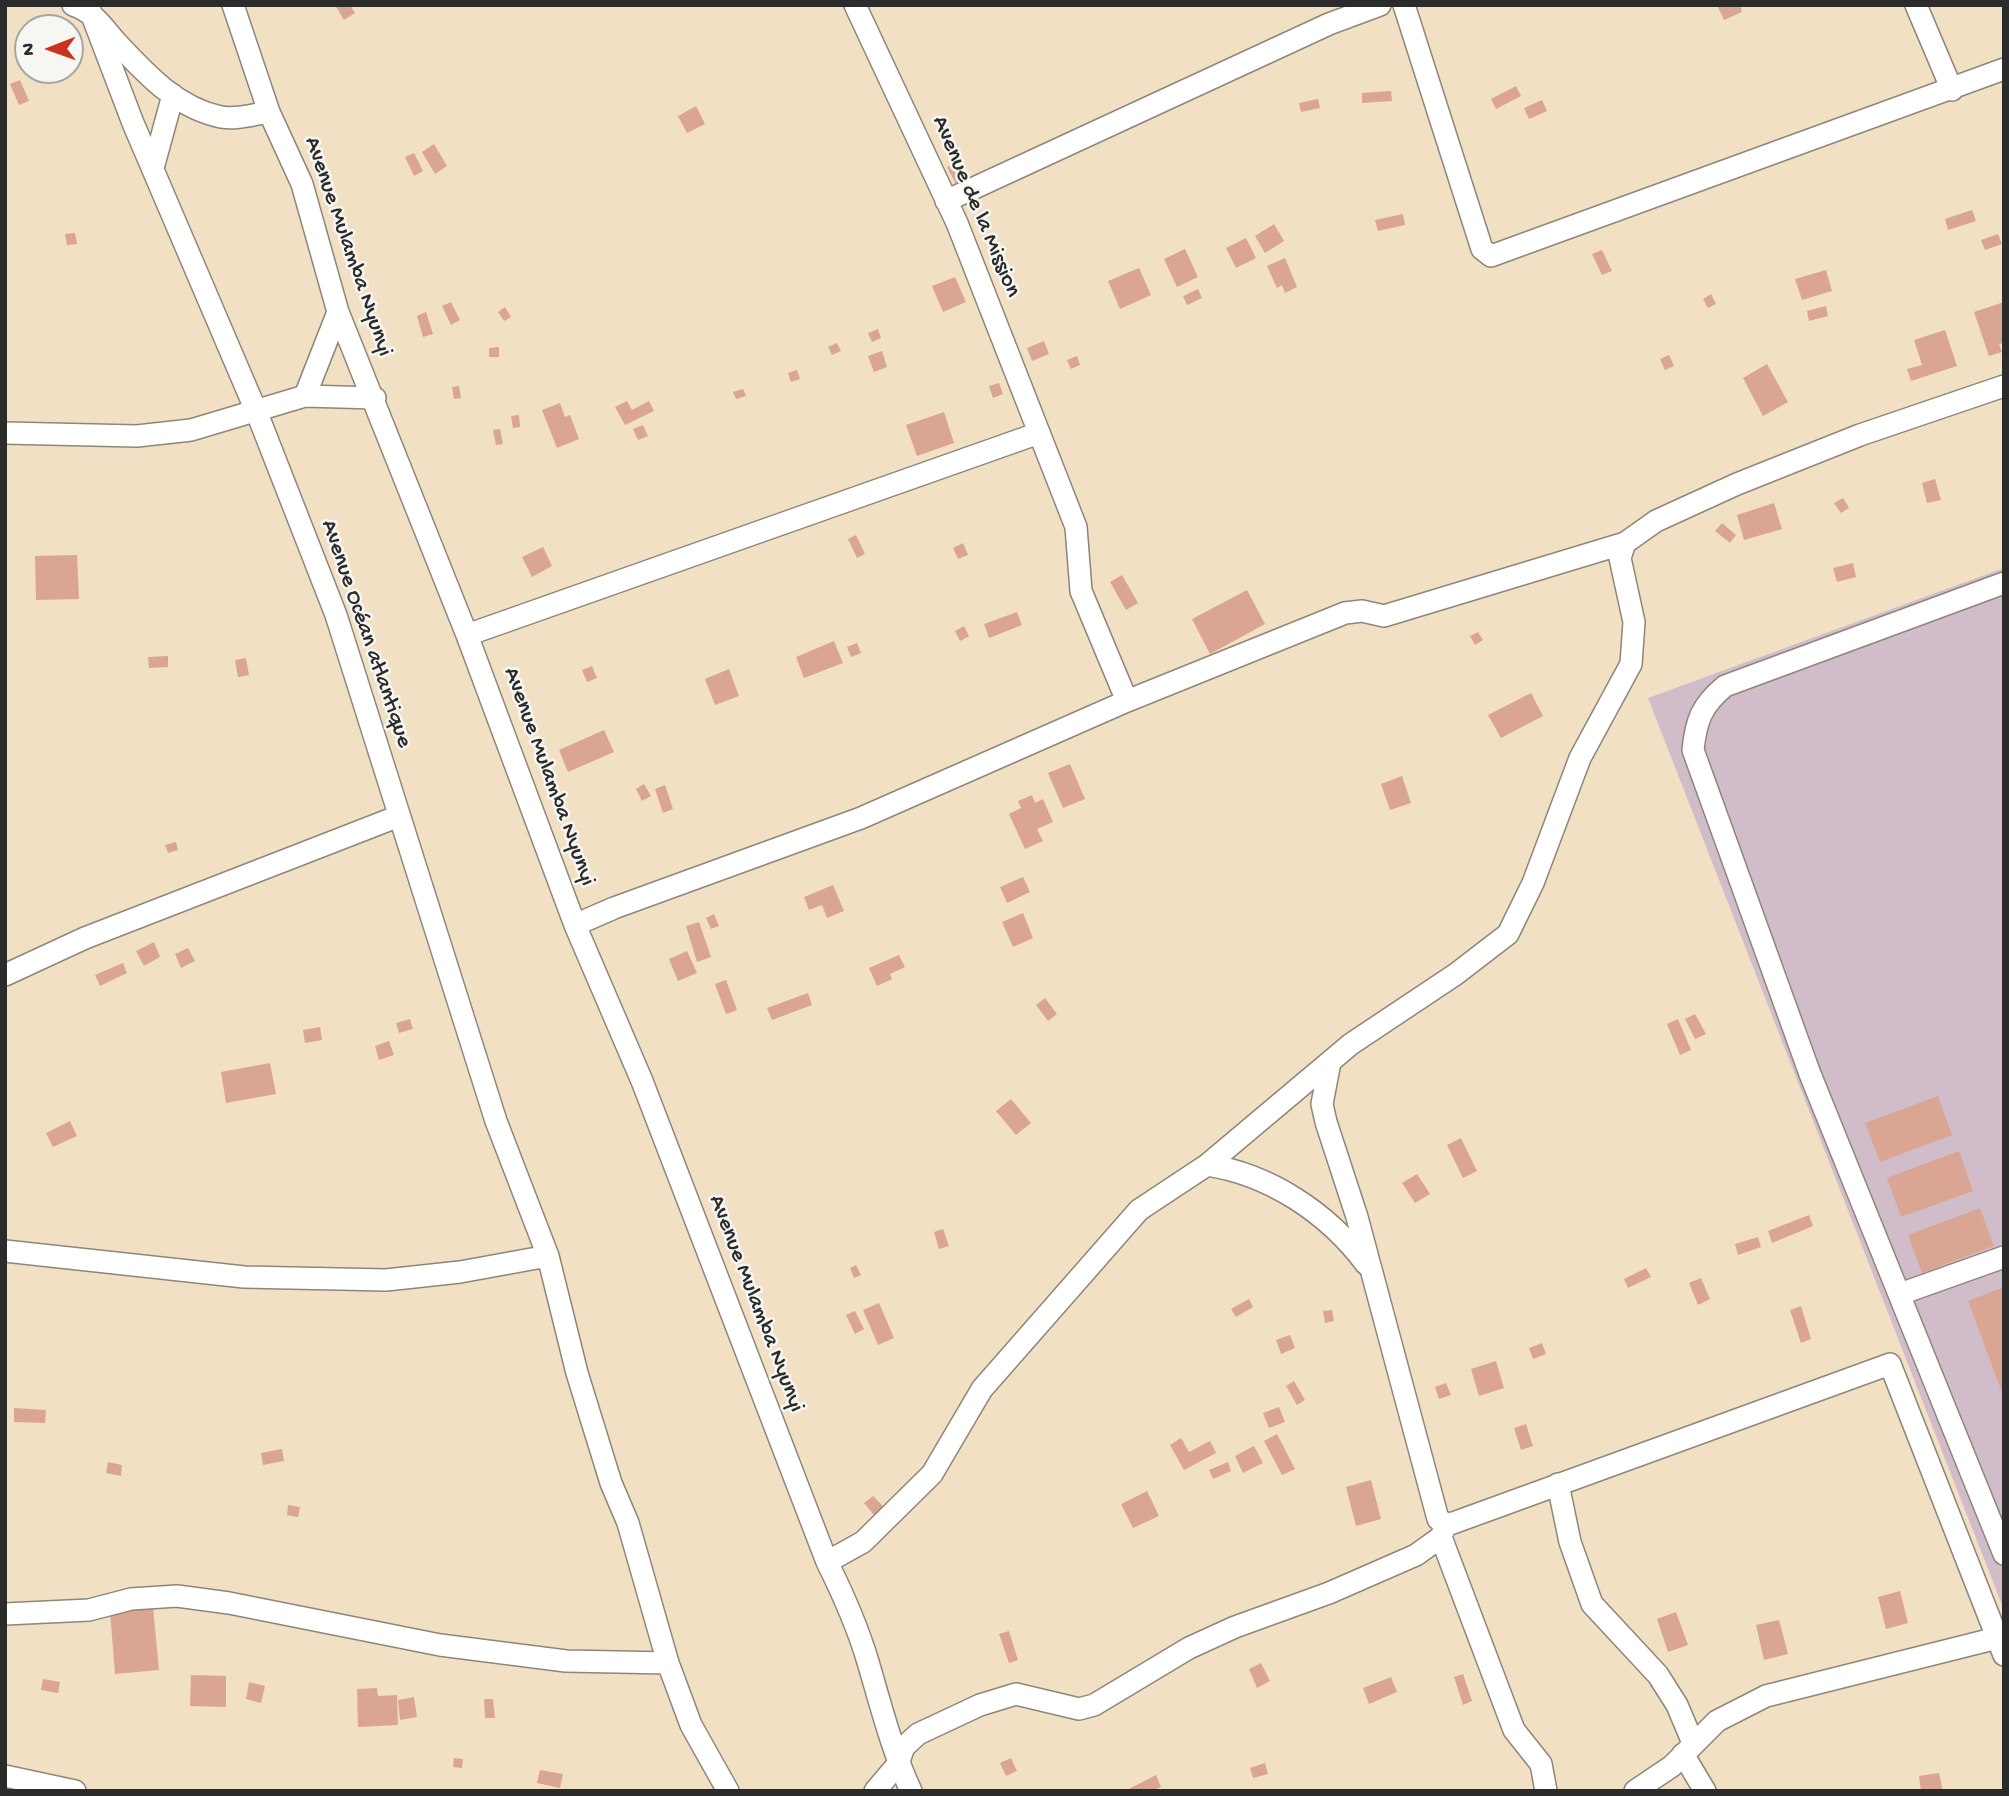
<!DOCTYPE html>
<html>
<head>
<meta charset="utf-8">
<style>
	body { margin:0 }
	#map { position:relative; width:2009px; height:1796px; overflow:hidden; background:#f1e0c4; font-family:"Gochi Hand",sans-serif }
	canvas { display:block }
	.frame { position:absolute; inset:0; border:7px solid #2b2b2b; pointer-events:none }
	.north { position:absolute; left:14px; top:14px; width:70px; height:70px; box-sizing:border-box; background:#f6f6f2; border:2px solid #a5a5a2; border-radius:50%; rotate:269deg; font-size:19px; font-weight:700; line-height:28px; text-align:center; color:#2b2b2b }
	.north::after { content:''; display:block; margin:auto; width:24px; height:32px; background:#c8321e; clip-path:polygon(50% 0,100% 100%,50% 72%,0 100%) }
</style>
</head>
<body>
<div id="map">
<canvas width="2009" height="1796"></canvas>
<div class="frame"></div>
<div class="north">N</div>
</div>
<script>
const g = document.querySelector('canvas').getContext('2d');
g.lineJoin = 'round';
function fillPath(path, color) { g.fillStyle = color; g.fill(path, 'evenodd'); }
function strokePath(path, color, width, dash) { g.strokeStyle = color; g.lineWidth = width; g.lineCap = dash ? 'butt' : 'round'; g.setLineDash(dash || []); g.stroke(path); }
function label(font, color, halo, rows, align = 'center') {
  g.font = font + ' "Gochi Hand",sans-serif'; g.lineWidth = 5; g.setLineDash([]); g.textBaseline = 'middle'; g.strokeStyle = halo; g.fillStyle = color; for (const [text, x, y, turn = 0] of rows) {
    g.save(); g.translate(x, y); g.rotate((+turn || 0) * Math.PI / 180); g.textAlign = isNaN(turn) ? turn : align; if (halo) g.strokeText(text, 0, 0); g.fillText(text, 0, 0); g.restore();
  }
}
fillPath(new Path2D(`
	M2004 568V1610L1648 698Z`), '#d1bdc9');
fillPath(new Path2D(`
	M335 5H350L355 13 344 20Z
	M1723 5H1740L1742 12 1724 20 1718 7Z
	M20 80 29 101 19 105 10 84Z
	M1516 86 1521 96 1496 109 1491 99Z
	M1391 91 1392 101 1362 103V93Z
	M1318 99 1320 108 1301 112 1299 103Z
	M1542 100 1547 111 1529 119 1524 108Z
	M696 106 705 124 687 133 678 116Z
	M434 144 447 166 435 174 422 152Z
	M414 153 423 171 414 176 405 157Z
	M959 161 969 179 957 186 947 167Z
	M1972 210 1976 221 1948 230 1945 219Z
	M1403 214 1405 225 1378 231 1375 220Z
	M1274 224 1284 241 1265 253 1255 236Z
	M75 233 77 244 67 245 65 234Z
	M1998 234 2002 244 1985 250 1981 240Z
	M1246 238 1256 258 1236 268 1226 248Z
	M1185 249 1198 277 1177 287 1164 259Z
	M1602 250 1612 271 1602 275 1592 254Z
	M1285 258 1297 287 1285 293 1282 285 1277 288 1267 266Z
	M1139 268 1151 295 1120 309 1108 281Z
	M1826 270 1832 291 1802 300 1795 279Z
	M955 277 966 302 943 312 932 286Z
	M1198 289 1202 298 1187 305 1183 296Z
	M1711 294 1716 304 1708 308 1703 299Z
	M451 302 460 320 451 325 442 306Z
	M2004 302V343L1999 344 2002 352 1989 356 1974 312Z
	M1826 306 1828 316 1809 321 1807 311Z
	M505 307 511 317 504 321 498 312Z
	M426 312 433 334 423 337 417 316Z
	M878 329 881 338 872 342 868 333Z
	M1945 330 1957 366 1911 381 1907 369 1922 365 1914 340Z
	M1044 341 1049 354 1032 361 1027 348Z
	M837 343 841 351 832 355 828 347Z
	M499 347V357H489V348Z
	M882 351 887 367 874 372 868 356Z
	M1669 355 1674 366 1665 370 1660 359Z
	M1077 356 1080 365 1071 369 1067 360Z
	M1767 364 1788 402 1763 416 1743 378Z
	M797 370 800 379 791 382 788 373Z
	M999 383 1003 394 993 398 989 386Z
	M459 386 461 398 454 399 452 387Z
	M743 389 746 396 736 399 733 392Z
	M627 401 632 410 649 401 654 411 625 425 615 407Z
	M560 403 565 417 570 415 579 439 557 448 542 410Z
	M944 412 954 443 917 456 906 425Z
	M519 415 520 427 513 428 511 416Z
	M643 425 648 436 638 440 633 429Z
	M500 429 503 444 496 445 493 430Z
	M1935 479 1941 500 1927 503 1922 483Z
	M1843 498 1849 508 1841 513 1834 503Z
	M1774 503 1782 529 1744 540 1737 515Z
	M1722 523 1736 535 1730 543 1715 531Z
	M856 535 865 554 857 558 848 539Z
	M963 543 968 555 958 559 953 548Z
	M543 547 552 566 532 577 522 557Z
	M77 555 79 599 36 600 35 556Z
	M1853 563 1856 577 1837 582 1833 568Z
	M1122 575 1138 603 1126 610 1110 582Z
	M1247 590 1265 624 1210 654 1192 619Z
	M1017 612 1022 625 989 638 984 624Z
	M964 626 969 636 960 641 955 631Z
	M1478 632 1483 640 1475 645 1470 636Z
	M834 641 843 663 804 678 796 657Z
	M857 643 861 653 851 657 847 647Z
	M168 656V667L149 668 148 657Z
	M246 658 249 675 238 677 235 660Z
	M592 666 597 678 587 682 582 670Z
	M729 669 739 696 715 705 705 679Z
	M1531 693 1543 716 1501 738 1488 715Z
	M604 730 614 752 568 772 559 750Z
	M1070 764 1085 799 1063 808 1048 773Z
	M1402 776 1411 803 1390 810 1381 784Z
	M644 784 651 796 642 801 636 789Z
	M665 785 673 809 663 813 655 789Z
	M1032 795 1035 803 1043 799 1053 822 1037 829 1043 841 1025 849 1009 814 1021 808 1018 801Z
	M176 842 178 850 168 853 165 845Z
	M1023 877 1030 892 1007 903 1000 887Z
	M833 885 844 911 827 918 822 905 809 910 804 897Z
	M1023 913 1033 938 1013 947 1002 922Z
	M714 914 719 926 711 929 706 918Z
	M699 922 711 957 697 962 686 926Z
	M154 942 160 957 144 966 136 951Z
	M188 948 195 961 181 968 175 954Z
	M687 951 697 973 678 981 669 959Z
	M899 955 905 967 890 974 892 979 877 986 869 968Z
	M123 963 127 973 100 986 95 975Z
	M726 980 737 1010 726 1014 715 984Z
	M808 993 812 1005 772 1020 767 1008Z
	M1045 998 1057 1014 1048 1021 1036 1005Z
	M1695 1014 1706 1034 1695 1039 1685 1019Z
	M410 1019 413 1029 399 1033 396 1023Z
	M1678 1019 1691 1050 1680 1055 1667 1024Z
	M320 1027 322 1040 305 1043 303 1030Z
	M389 1041 394 1055 379 1060 375 1046Z
	M270 1063 276 1094 226 1103 221 1072Z
	M1938 1096 1952 1135 1880 1162 1865 1123Z
	M1011 1099 1031 1123 1016 1135 996 1111Z
	M70 1121 77 1136 53 1147 46 1133Z
	M1461 1138 1477 1171 1463 1178 1447 1145Z
	M1959 1151 1973 1191 1901 1217 1887 1178Z
	M1417 1174 1430 1194 1415 1203 1402 1183Z
	M1980 1208 1994 1246 1922 1273 1908 1235Z
	M1809 1215 1813 1226 1772 1243 1768 1231Z
	M943 1229 949 1246 939 1249 934 1232Z
	M1758 1237 1761 1247 1738 1255 1735 1244Z
	M856 1265 861 1275 854 1278 850 1268Z
	M1646 1268 1651 1277 1628 1288 1624 1279Z
	M1701 1278 1710 1299 1698 1305 1689 1283Z
	M2004 1287V1395H2003L1968 1301Z
	M1249 1299 1253 1307 1236 1317 1231 1309Z
	M879 1303 894 1338 878 1345 863 1310Z
	M1801 1306 1811 1339 1801 1343 1790 1310Z
	M1332 1310 1334 1321 1325 1323 1323 1311Z
	M855 1311 864 1329 855 1334 846 1315Z
	M1290 1335 1295 1348 1281 1354 1276 1340Z
	M1542 1343 1546 1354 1533 1359 1529 1348Z
	M1496 1361 1504 1388 1479 1396 1471 1369Z
	M1294 1381 1305 1400 1297 1405 1286 1386Z
	M1446 1383 1451 1395 1439 1399 1435 1387Z
	M1279 1407 1285 1422 1269 1428 1263 1413Z
	M14 1408 46 1410 45 1423 14 1422Z
	M1526 1424 1533 1446 1521 1450 1514 1428Z
	M1277 1434 1295 1469 1282 1475 1264 1441Z
	M1181 1438 1189 1452 1210 1441 1216 1453 1184 1470 1170 1445Z
	M1254 1446 1263 1463 1243 1473 1235 1456Z
	M282 1449 284 1461 263 1465 261 1453Z
	M108 1462 122 1465 121 1476 106 1473Z
	M1228 1462 1231 1471 1213 1479 1209 1470Z
	M1371 1480 1381 1519 1356 1526 1346 1487Z
	M1147 1491 1159 1516 1133 1528 1121 1504Z
	M873 1496 884 1507 874 1515 864 1503Z
	M288 1505 300 1507 298 1517 287 1515Z
	M1900 1591 1908 1623 1886 1629 1878 1597Z
	M153 1607 159 1670 115 1674 110 1611Z
	M1676 1612 1688 1645 1668 1652 1657 1619Z
	M1779 1620 1788 1654 1764 1660 1756 1625Z
	M1009 1631 1018 1660 1009 1663 999 1634Z
	M1261 1663 1270 1681 1257 1688 1249 1669Z
	M1463 1674 1472 1701 1463 1705 1454 1677Z
	M191 1675 226 1676V1707L190 1706Z
	M1391 1677 1397 1692 1369 1704 1363 1688Z
	M43 1679 60 1682 58 1693 41 1690Z
	M249 1682 265 1686 261 1703 246 1699Z
	M377 1688 378 1696 397 1695 398 1725 358 1727 357 1689Z
	M414 1697 417 1717 400 1720 398 1700Z
	M484 1699H493L495 1718H485Z
	M454 1758 463 1759 462 1768 453 1767Z
	M1011 1758 1017 1771 1006 1776 1000 1763Z
	M1265 1763 1268 1774 1253 1778 1250 1768Z
	M540 1770 563 1774 560 1788 537 1783Z
	M1939 1773 1943 1791H1921L1919 1776Z
	M1156 1775 1161 1787 1152 1791H1125Z`), '#dba594');
const minor = new Path2D(`
	M73 5C94 12 103 27 117 43 146 74 177 108 221 117 236 120 255 114 269 112
	M88 5 133 123 257 413 336 615 496 1121 548 1256 577 1373 611 1483 628 1523 668 1663 691 1725 728 1791
	M233 5 269 112 302 184 338 312 467 635 575 925 642 1081 827 1562C843 1594 858 1628 868 1662 881 1706 892 1750 911 1791
	M855 5 957 223 1076 527 1081 591 1127 701
	M1404 5 1482 249 1491 256 2004 69
	M1916 5 1952 90
	M153 168 173 95
	M946 201 1329 24 1380 5
	M305 396 338 312
	M5 433 137 436 191 430 305 396 375 398
	M2004 583 1725 686C1702 705 1696 720 1693 750L1810 1074 2004 1554
	M467 635 1039 433
	M575 925 614 908 861 818 1127 701 1345 613 1362 611 1384 616 1625 543
	M5 975 85 938 399 816
	M1330 1062 1322 1104 1326 1122 1357 1217 1438 1519 1446 1524 1453 1523 1890 1364 2004 1655
	M1207 1165C1269 1174 1328 1213 1366 1264
	M5 1251 244 1277 386 1280 460 1272 548 1256
	M1900 1294 2004 1257
	M1558 1484 1570 1542 1592 1604 1658 1675 1677 1705 1693 1743
	M1441 1537 1514 1730 1541 1764 1546 1791
	M827 1562 863 1542 932 1474 982 1389 1139 1210 1207 1165 1351 1044 1456 974 1508 934 1533 883 1580 758 1631 664 1634 622 1620 558 1625 543 1656 521 1737 484 1860 435 2004 386
	M5 1614 89 1610 131 1599 177 1596 229 1603 440 1645 566 1661 668 1663
	M1683 1754 1705 1791
	M5 1776 75 1791
	M875 1791 898 1764 904 1747 918 1734 980 1705 1016 1694 1079 1709 1094 1705 1189 1648 1235 1627 1329 1593 1416 1555 1441 1537 1446 1524
	M1635 1791 1672 1766 1717 1721 1766 1696 1997 1638`);
strokePath(minor, '#8e8678', 24);
strokePath(minor, '#fff', 21);
label('23px', '#2b2b2b', '#f6f6f2', [
	["Avenue de la Mission",975,207,67],
	["Avenue Mulamba Nyunyi",347,247,71],
	["Avenue Océan atlantique",365,634,71],
	["Avenue Mulamba Nyunyi",548,777,70],
	["Avenue Mulamba Nyunyi",755,1304,69]
]);
</script>
</body>
</html>
